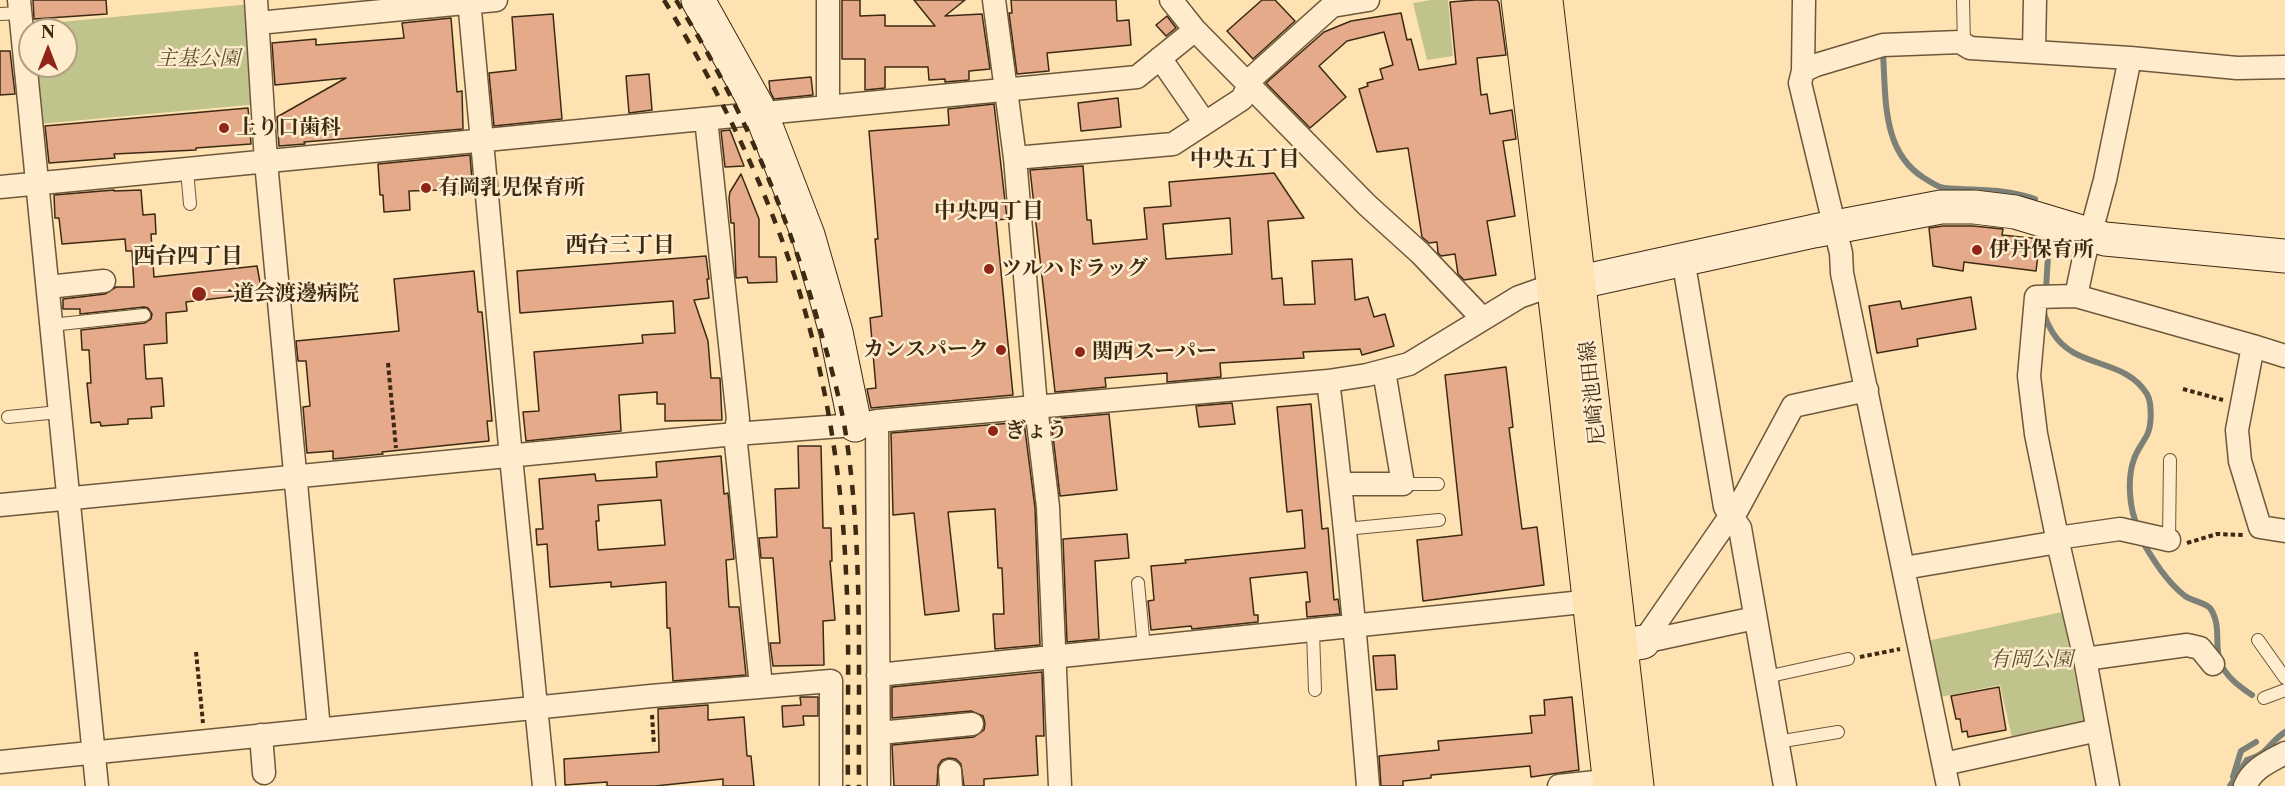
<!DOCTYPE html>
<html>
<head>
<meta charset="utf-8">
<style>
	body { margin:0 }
	#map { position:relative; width:2285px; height:786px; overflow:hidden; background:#fee2b2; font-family:"Libre Caslon Text",serif }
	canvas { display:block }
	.north { position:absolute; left:18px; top:18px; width:60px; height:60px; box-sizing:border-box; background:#feeccd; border:2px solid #b19e83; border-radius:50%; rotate:0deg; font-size:16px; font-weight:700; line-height:24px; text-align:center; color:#3d2a13 }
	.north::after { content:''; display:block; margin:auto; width:21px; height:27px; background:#8f2418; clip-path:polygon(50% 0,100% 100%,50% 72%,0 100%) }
</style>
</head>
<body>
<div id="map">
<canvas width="2285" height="786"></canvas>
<div class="north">N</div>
</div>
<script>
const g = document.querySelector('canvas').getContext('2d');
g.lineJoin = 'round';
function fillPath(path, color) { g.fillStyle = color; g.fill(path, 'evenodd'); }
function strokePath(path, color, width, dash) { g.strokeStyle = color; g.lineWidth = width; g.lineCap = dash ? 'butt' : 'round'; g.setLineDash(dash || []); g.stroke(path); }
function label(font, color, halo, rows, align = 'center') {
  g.font = font + ' "Libre Caslon Text","Noto Serif JP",serif'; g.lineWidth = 5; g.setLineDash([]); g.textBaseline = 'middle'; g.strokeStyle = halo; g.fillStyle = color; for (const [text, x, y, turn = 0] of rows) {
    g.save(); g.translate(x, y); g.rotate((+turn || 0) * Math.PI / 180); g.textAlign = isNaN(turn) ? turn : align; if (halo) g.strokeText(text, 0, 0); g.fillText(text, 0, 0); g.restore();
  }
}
fillPath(new Path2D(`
	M1431 0H1448L1453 56 1427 60 1413 3Z
	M251 4 259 104 39 124 33 66H66V30H30L29 25Z
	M2062 612 2084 720 2080 727 2013 742 2000 685 1940 697 1927 641Z`), '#c0c38c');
strokePath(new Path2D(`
	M1883 54C1886 99 1882 152 1924 178 1931 182 1937 187 1945 188 1978 191 2003 188 2035 199
	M2046 289 2049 240
	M2044 312C2045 320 2049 326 2053 333 2076 370 2124 357 2147 394 2152 403 2152 425 2147 435 2143 443 2137 450 2134 459 2127 478 2129 509 2138 527
	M2142 541C2154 561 2167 582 2185 596 2192 601 2204 602 2210 608 2222 625 2214 644 2220 662 2226 677 2240 687 2252 695
	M2233 777 2241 751 2256 742
	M2230 786 2247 760C2269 754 2267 744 2285 732`), '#7c8077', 6);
const building = new Path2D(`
	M33 0H106L107 14 34 19Z
	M842 0H860V16L885 15V26H935L914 0H965L945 16 982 14 990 69 969 71V80L945 82V79L929 80 928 67H885V88L865 90V59H842Z
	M1011 0H1116L1117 21 1129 20 1131 45 1047 53 1049 71 1017 74 1009 13H1012Z
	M1262 0H1275L1295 21 1253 59 1227 31Z
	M1475 0H1497L1499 3 1506 55 1477 58 1481 95 1487 94 1490 114 1512 110 1516 139 1503 141 1515 216 1487 221 1496 275 1464 280 1458 274 1455 254 1441 256 1438 253 1437 242 1429 243 1422 237 1408 148 1377 152 1359 89 1368 86 1367 83 1383 79 1380 69 1393 65 1384 32 1347 41 1319 66 1346 97 1310 128 1266 83 1324 32 1351 21 1401 13 1407 40 1411 39 1419 70 1456 64 1450 2Z
	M553 14 562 119 494 126 489 73 516 70 512 17Z
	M1167 16 1176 28 1166 36 1156 25Z
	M451 18 457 92 462 91 463 129 304 142 305 144 279 146 277 117 346 78 275 85 272 43 316 39V45L404 38 402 23Z
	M0 51H10L15 94 0 95Z
	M649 74 652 110 629 113 626 76Z
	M811 77 813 95 774 99 770 91 769 81Z
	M1118 98 1121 127 1081 131 1078 103Z
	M994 104 1007 219 996 220 1013 395 871 408 867 389 876 388 870 318 882 316 875 239H878L869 131 949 125 948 109Z
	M248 108 251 144 196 148V150L114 154 115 158 49 163 45 126Z
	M730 130 744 166 725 167 721 131Z
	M470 155 473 193 444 194 443 190 409 191 410 210 384 212 383 195H380L378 164Z
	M1083 166 1087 220H1091L1093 244 1147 239 1144 208 1171 206 1169 182 1274 173 1304 218 1268 221 1272 279 1282 278 1284 305 1315 304 1312 261 1352 259 1355 300 1368 297 1374 317 1385 314 1394 346 1362 355 1360 349 1303 352 1304 358 1220 363 1221 377 1167 382V373L1105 378 1106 387 1055 392 1030 170ZM1230 218 1232 254 1166 259 1163 224Z
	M741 174 759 219V257H776L777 282 748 283 747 277 736 278 734 223H731L729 198 730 192Z
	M114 190V191L141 190 143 215 155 214 156 234H151L154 277 257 266 262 293 186 302 187 311 166 313 167 343 144 345 146 379 162 378 164 406 151 407 152 418 128 419V424L101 426 100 422 91 423 87 383H91L89 350H82L81 330 145 323 151 319 152 314 148 308 144 307 80 314V309H63V299L105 294 116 287H134L132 251H126L125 239 62 244 59 218H55L54 195Z
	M1943 226H1973L2003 229 2002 235 2040 239 2036 271 1964 262 1963 271 1933 266 1929 228Z
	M706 256 709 279H707L709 298 694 300 708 341 711 378H720L722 420 665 421V404H657V392L619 395 621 431 526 441 523 412 539 411 534 352 643 343 642 335 675 333 673 301 520 313 517 271Z
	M474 271 478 312H482L492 421H487L489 441 382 452 383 454 333 459V451L307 453 303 407 310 406 306 361H298L296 341 399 331 394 279Z
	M1971 297 1976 329 1917 339 1918 346 1877 353 1869 306 1900 301 1902 309Z
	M1506 367 1513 427 1509 428 1522 529 1537 527 1544 585 1423 601 1417 540 1462 535 1445 375Z
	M1232 403 1235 424 1199 427 1196 406Z
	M1311 404 1322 529 1328 528 1334 600 1338 599 1340 614 1307 617 1306 602H1310L1307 572 1250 578 1254 615H1258V622L1192 629 1191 626 1151 630 1148 601 1154 600 1151 566 1186 563 1185 560 1305 548 1302 510 1287 512 1277 407Z
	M1109 414 1117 490 1060 496 1051 419Z
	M1024 422 1035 508 1040 645 995 649 993 614H1004L1002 568H998L995 509 948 512 959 611 925 615 914 513 893 515 891 433Z
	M798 446H821L823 528H831L832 561H830L835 620 823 621 824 665 773 666 770 643H780L773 558H761L759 538 777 537 775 489 799 488Z
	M721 456 724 494 728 493 734 559 726 560 729 607H739L746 675 673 681 670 628H667L666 582 611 587V582L550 587 547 544 537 545 536 529H543L539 479 595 474 596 481 657 477 656 462ZM661 500 665 545 598 550 596 521H599L598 505Z
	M1127 534 1129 558 1095 561 1099 639 1067 642 1063 539Z
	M1395 655 1397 689 1376 690 1373 656Z
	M1042 672 1044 736H1036L1038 775 984 779V786H964L961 764 956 759 949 758 942 760 938 766 937 786H894L892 745 974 737 984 730 985 723 983 716 971 711 892 718V687Z
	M1999 687 2006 730 1968 737 1967 731 1962 732 1960 719H1956L1951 696Z
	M800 697H818V716H803L804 725 783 727 782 706 801 705Z
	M1572 697 1579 770 1531 777 1530 766 1431 775V778L1403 781V786H1381L1379 756 1439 750 1438 741 1532 733 1530 716 1545 715 1544 700Z
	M708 705V720L744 717 747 756H751L754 786H723V779L655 786H607V782L565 785 564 759 659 752 658 709Z`);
fillPath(building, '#e4aa8a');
strokePath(building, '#3d2a13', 1.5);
const lane = new Path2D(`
	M1963 0 1964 44
	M0 14 21 13
	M187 170 190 204
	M51 325 144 315
	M8 417 59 412
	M1403 484H1438
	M1345 529 1439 520
	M2169 540 2170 460
	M1138 583 1144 648
	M1313 632 1315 690
	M2258 640 2285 678
	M1766 677 1848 659
	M2264 698 2285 690
	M1777 742 1838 732`);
const street = new Path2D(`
	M19 0 97 786
	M256 0 266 162 319 729
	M469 0 511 457 544 786
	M994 0 1015 158 1036 406 1048 507 1060 786
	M1171 0 1195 30 1367 205 1420 253 1483 319
	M258 23 496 0
	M2034 51 2035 0
	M1160 58 1205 123
	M1803 71 1804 0
	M828 107V0
	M706 119 738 419 735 434 761 686
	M1015 158 1173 144 1242 99 1253 77 1332 6 1368 0
	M0 187 1137 77 1195 30
	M1683 259 1725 507 1740 528 1785 786
	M48 287 104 281
	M2076 296 2084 258 2105 180 2130 58
	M2253 346 2285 356
	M1328 381C1345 515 1357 650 1368 786
	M877 421 879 786
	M1341 484H1403L1384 371
	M0 505 735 434 855 425 877 421 1328 381 1367 375 1409 364 1519 297 1553 285 1566 283
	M2057 538 2120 529 2169 540
	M1904 568 2058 542
	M1755 618 1643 642 1731 515 1737 510 1793 406 1867 390
	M2085 659 2187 645 2200 648 2213 664
	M878 675 1602 600
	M879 733 972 724
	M261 735 264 773
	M0 762 651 696 831 681V786
	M1944 764 2098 730
	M950 771 951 786
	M1559 786 1623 779
	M1948 786 1842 273 1841 253 1800 83 1803 71 1816 65 1883 45 1960 42 1970 48 2130 58 2237 68 2285 67
	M2108 786 2085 659 2059 547 2036 434 2029 376 2036 297 2076 296 2253 346 2237 430 2240 461 2260 527 2285 531
	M2245 786C2253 768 2269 762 2285 753`);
const secondary = new Path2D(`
	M698 0 761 113 808 235 836 332 855 425
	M1580 282 1814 231 1941 207H1974L2015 212 2105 239 2285 256
	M1621 646 1643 642`);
const primary = new Path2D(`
	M1518 0 1559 331 1610 786
	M1546 0 1637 786`);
strokePath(lane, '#6d583b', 14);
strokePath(street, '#6d583b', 25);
strokePath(secondary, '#3d2a13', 35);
strokePath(primary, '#3d2a13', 35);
strokePath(new Path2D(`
	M388 363 396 448
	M2183 389 2223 400
	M2187 543 2217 534 2244 535
	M196 652 203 723
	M1860 657 1900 649
	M652 715 654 745`), '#3d2a13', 4, [4.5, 3]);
strokePath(lane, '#feeccd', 12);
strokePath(street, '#feeccd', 22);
strokePath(secondary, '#feeccd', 33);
strokePath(primary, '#fee2b2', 33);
strokePath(new Path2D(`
	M664 0C719 90 766 186 798 287 826 379 842 477 846 573 850 644 847 715 848 786
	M676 0C742 105 790 217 822 336 832 370 842 406 847 442 863 555 858 671 859 786`), '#3d2a13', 4.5, [10, 10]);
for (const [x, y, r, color] of [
	[224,128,6,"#8f2418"],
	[426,188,6,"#8f2418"],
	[1977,250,6,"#8f2418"],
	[989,269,6,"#8f2418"],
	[199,294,8,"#8f2418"],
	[1001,350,6,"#8f2418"],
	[1080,352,6,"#8f2418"],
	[993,431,6,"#8f2418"]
]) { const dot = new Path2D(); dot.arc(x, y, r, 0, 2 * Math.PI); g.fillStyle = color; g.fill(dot); strokePath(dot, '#feeccd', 2); }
label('italic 21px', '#5e5031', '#feeccd', [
	["主基公園",198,59],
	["有岡公園",2031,660]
]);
label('bold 21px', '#3d2a13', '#feeccd', [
	["上り口歯科",236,128],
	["有岡乳児保育所",438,188],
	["伊丹保育所",1989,250],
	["ツルハドラッグ",1001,269],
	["一道会渡邊病院",212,294],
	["カンスパーク",989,350,"right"],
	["関西スーパー",1092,352],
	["ぎょう",1005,431]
], 'left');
label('21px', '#3d2a13', '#feeccd', [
	["尼崎池田線",1593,393,-96]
]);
label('bold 22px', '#3d2a13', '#feeccd', [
	["中央五丁目",1245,160],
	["中央四丁目",989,212],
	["西台三丁目",620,246],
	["西台四丁目",188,257]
]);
</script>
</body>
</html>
